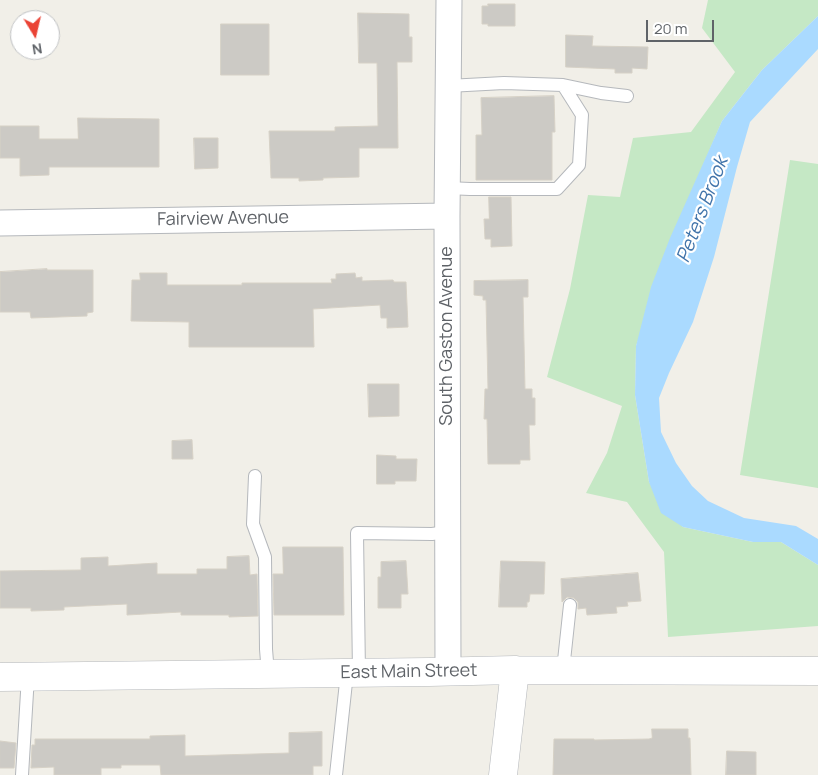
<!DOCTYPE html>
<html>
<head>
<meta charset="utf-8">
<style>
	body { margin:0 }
	#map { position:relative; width:818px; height:775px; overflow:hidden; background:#f1efe8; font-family:Manrope,sans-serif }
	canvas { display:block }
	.north { position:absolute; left:10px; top:10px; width:50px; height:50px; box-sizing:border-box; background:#fff; border:1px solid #bfc1c3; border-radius:50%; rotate:171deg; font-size:14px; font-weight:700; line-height:20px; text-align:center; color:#5f6368 }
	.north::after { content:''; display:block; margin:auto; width:18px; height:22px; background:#ea4335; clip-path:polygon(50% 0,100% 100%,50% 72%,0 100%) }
	.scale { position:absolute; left:646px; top:20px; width:68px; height:22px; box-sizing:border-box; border:2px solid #5f6368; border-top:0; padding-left:6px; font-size:15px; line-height:18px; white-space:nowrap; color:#5f6368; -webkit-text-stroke:4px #fff; paint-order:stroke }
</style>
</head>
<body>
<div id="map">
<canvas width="818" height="775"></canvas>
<div class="north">N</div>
<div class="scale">20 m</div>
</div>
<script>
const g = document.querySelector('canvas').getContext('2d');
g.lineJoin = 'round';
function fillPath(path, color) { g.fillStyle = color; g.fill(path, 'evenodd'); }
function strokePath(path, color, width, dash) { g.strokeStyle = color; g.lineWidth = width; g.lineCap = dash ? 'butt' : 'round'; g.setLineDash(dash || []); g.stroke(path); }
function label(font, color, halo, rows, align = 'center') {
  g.font = font + ' Manrope,sans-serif'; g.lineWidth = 4.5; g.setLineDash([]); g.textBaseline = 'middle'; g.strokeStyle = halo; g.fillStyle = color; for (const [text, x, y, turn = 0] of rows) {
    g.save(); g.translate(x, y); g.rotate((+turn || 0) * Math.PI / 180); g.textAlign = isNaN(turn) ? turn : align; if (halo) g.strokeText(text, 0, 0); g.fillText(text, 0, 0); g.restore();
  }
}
fillPath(new Path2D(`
	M708 0H818V16L762 70 722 121 698 177 636 346 635 395 649 482 683 527 753 542H781L818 565V626L668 637 664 552 627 502 586 493 607 453 622 406 547 377 570 289 588 195 620 197 633 138 691 132 735 72 702 28Z
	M790 160 818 164V488L740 475Z`), '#c5e8c5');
fillPath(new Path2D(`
	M818 16V49L750 122 737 167 714 257 693 322 669 373 659 398 661 432 676 463 692 486 708 501 744 518 796 526 818 539V565L781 542H753L683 527 661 513 649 482 635 395 636 346 651 287 670 238 722 121 762 70Z`), '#aadaff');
const building = new Path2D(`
	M488 4H515V26H488V24H482V6H488Z
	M358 13 409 14V37H412V62H397L398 148H359V177L323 178V180L299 181V178H271L269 131H335V127L378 126 377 63H359Z
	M221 24H269V75H221Z
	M566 35 593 36 592 46 648 47 647 69 632 68V73H615V69L566 67Z
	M554 96 555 132H552V180H476V135H482L481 98Z
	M78 118 159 119V167H49V175L20 176V158H0V126H39V139H78Z
	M194 138H218V168L195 169Z
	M489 197H511L512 246 491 247V239H485L484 219H489Z
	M47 269V270H93V312L87 313V316L31 318 30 312H0V272Z
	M140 273H167V285H242V283H332L331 279H336V274L355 273 356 278 362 277V281L393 280 394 282H406L408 327 387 328V318H381L380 305 313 309 314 347H189V322L131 321 132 280H140Z
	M528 280V297H523L525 389H532V398H535V425H529L530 460H520V464H488L487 419H484L485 389H488L486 300H483V296L474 295V281Z
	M368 384H399V416L369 417Z
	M192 440 193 459H172V441Z
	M377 455 396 456V459H417L416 481H395V484H377Z
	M283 547H343L344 615H274L273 574H283Z
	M249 556 250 575 257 574 258 616 229 617V615H181V612L127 615V604L64 607V610L31 611V608H0V571L81 570V558L108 557V566L157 563V574H197V569H227V557Z
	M406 561 408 594H401V608H378V577H381V562Z
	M501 561 545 562 544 594H530L529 602H527V607H499Z
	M638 573 641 601 627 602 628 606 616 607 617 613 587 615 586 608 578 609V602L574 598 567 597 562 602 561 579Z
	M652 729H688V738H690L691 775H553L554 739H594V740L649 739 652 738Z
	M322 732V766H313V775H161L160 765H121V768H101V775H54V767L31 768 32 745H35V739H150V736L185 735V756L289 753V733Z
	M0 741 16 743 14 768H0Z
	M727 751 756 752V775H726Z`);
fillPath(building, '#cccac5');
strokePath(building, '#d6d1c6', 1);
const service = new Path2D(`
	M563 85 601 93 627 96
	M447 188 470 189H557L579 165 582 115 563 85 504 83 448 86
	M255 476 253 524 265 557 266 649 268 674
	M563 670 570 605
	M359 673 357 533 432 534 447 532
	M22 775 28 676
	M336 775 347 673`);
const minor = new Path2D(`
	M0 223 447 216
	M448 672 447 216 449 0`);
const tertiary = new Path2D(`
	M0 677 429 672 515 670 818 671
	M503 775 515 670`);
strokePath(service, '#b5b8bc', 14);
strokePath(minor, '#b5b8bc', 27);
strokePath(tertiary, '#b5b8bc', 29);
strokePath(service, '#fff', 12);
strokePath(minor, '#fff', 25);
strokePath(tertiary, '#fff', 28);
label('18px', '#5f6368', '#fff', [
	["Fairview Avenue",223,219,-1],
	["South Gaston Avenue",447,336,-90],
	["East Main Street",409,672,-1]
]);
label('italic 19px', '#4174aa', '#fff', [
	["Peters Brook",703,210,-69]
]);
</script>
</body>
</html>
